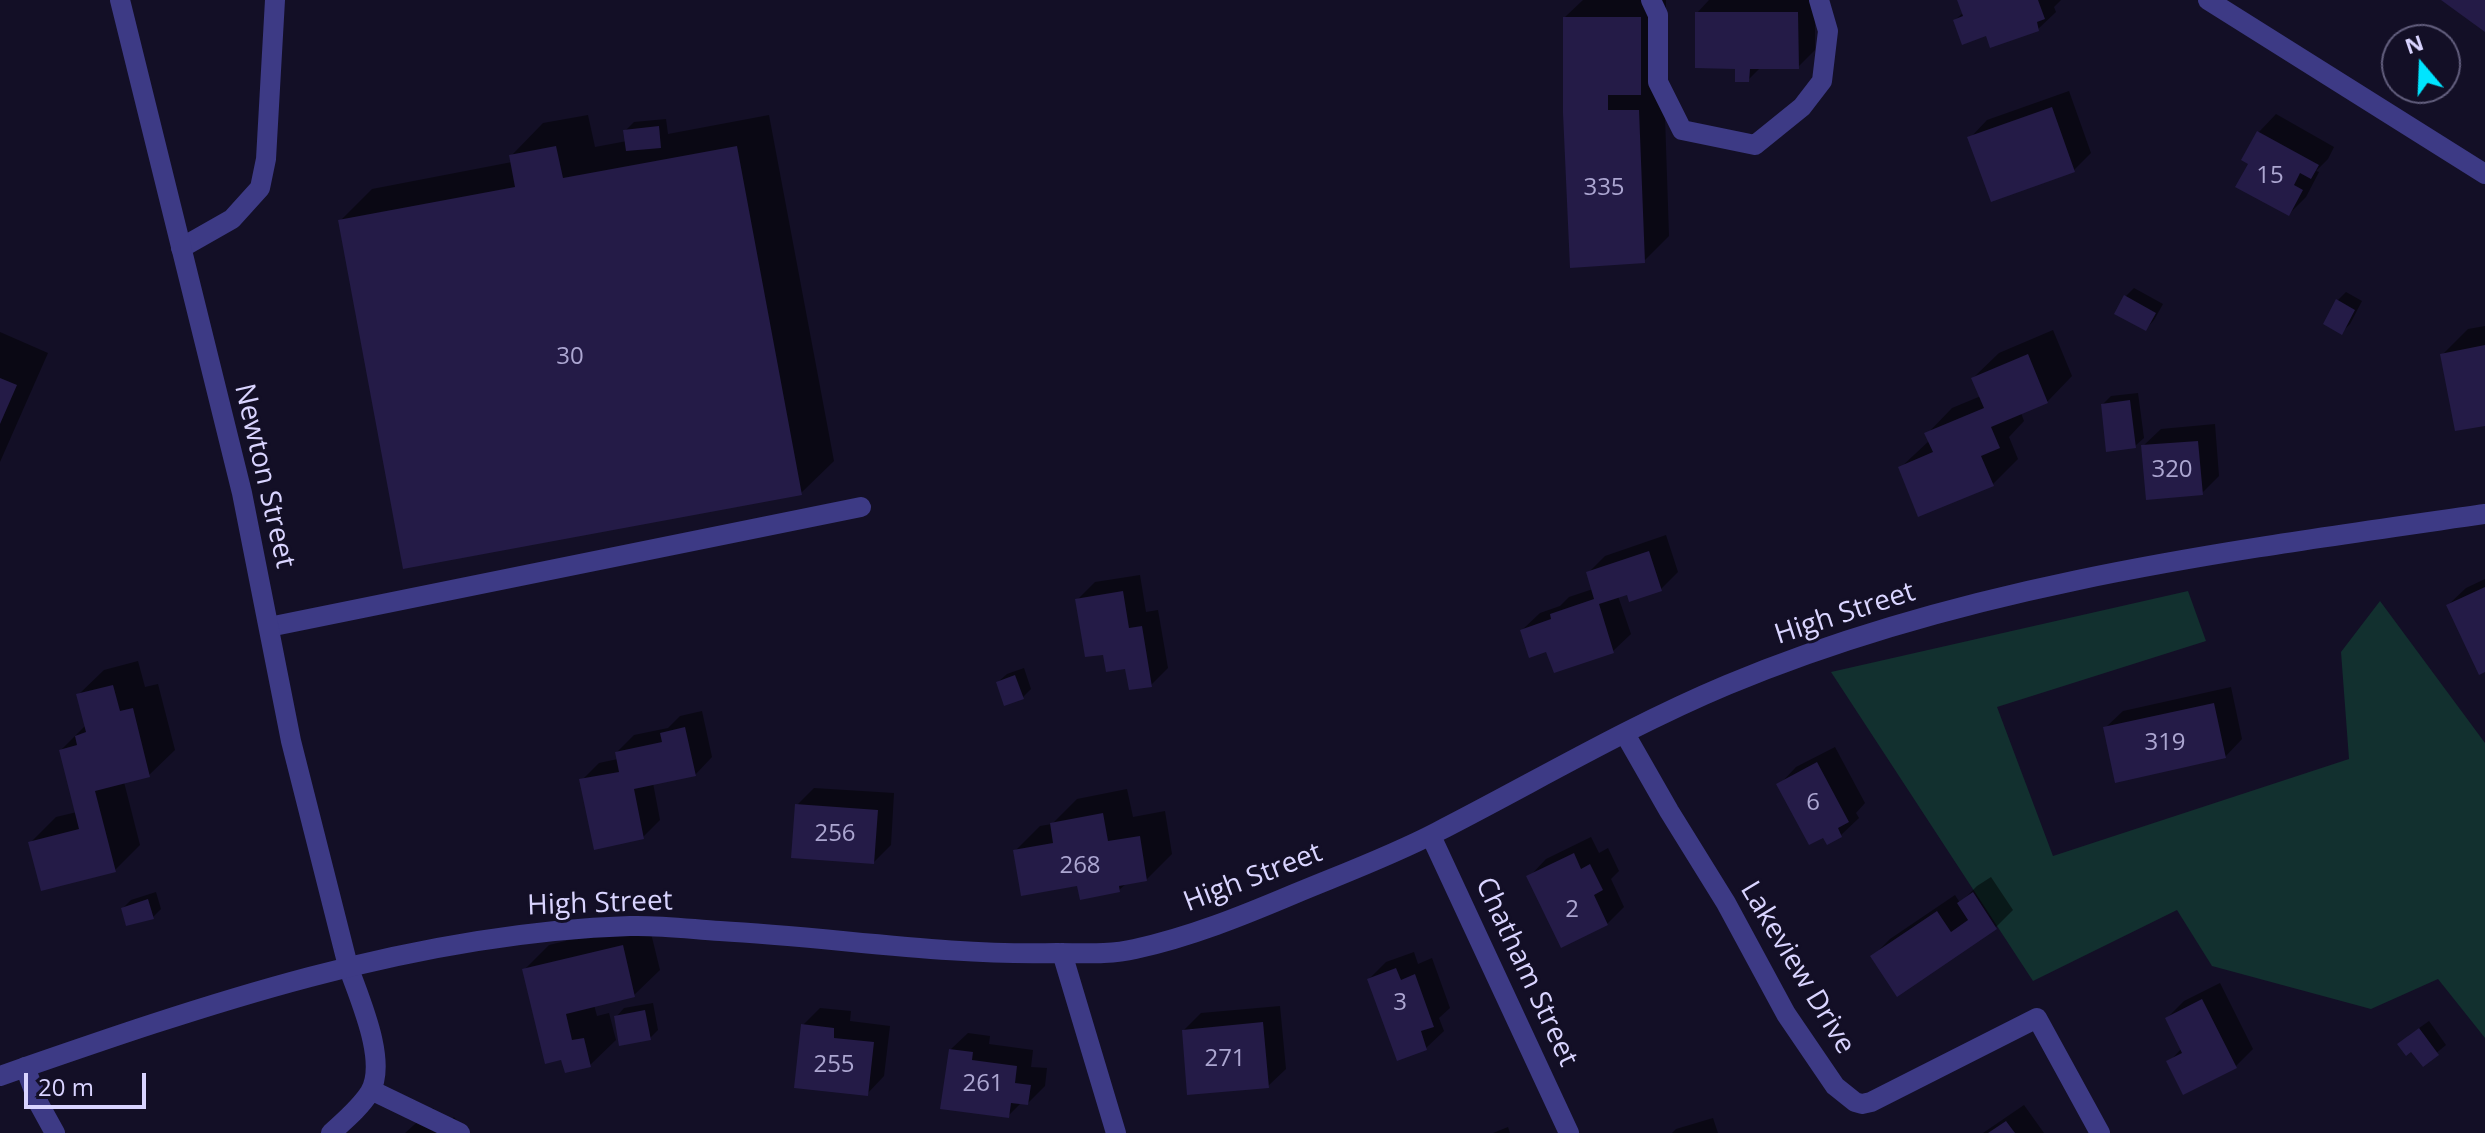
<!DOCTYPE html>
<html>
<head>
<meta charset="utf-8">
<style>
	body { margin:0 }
	#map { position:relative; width:2485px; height:1133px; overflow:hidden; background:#130f26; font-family:"Open Sans",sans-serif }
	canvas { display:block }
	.north { position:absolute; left:2381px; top:24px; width:80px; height:80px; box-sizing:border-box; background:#130f26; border:2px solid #625e7d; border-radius:50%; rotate:341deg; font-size:22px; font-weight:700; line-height:32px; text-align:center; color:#d9d4ff }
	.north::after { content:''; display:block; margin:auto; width:28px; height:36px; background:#00e5ff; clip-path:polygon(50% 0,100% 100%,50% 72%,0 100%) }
	.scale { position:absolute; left:24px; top:1073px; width:122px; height:36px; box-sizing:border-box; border:4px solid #d9d4ff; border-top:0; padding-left:10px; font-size:24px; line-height:28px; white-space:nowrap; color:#d9d4ff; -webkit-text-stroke:6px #130f26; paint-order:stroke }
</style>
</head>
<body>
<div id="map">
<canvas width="2485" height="1133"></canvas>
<div class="north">N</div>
<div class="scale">20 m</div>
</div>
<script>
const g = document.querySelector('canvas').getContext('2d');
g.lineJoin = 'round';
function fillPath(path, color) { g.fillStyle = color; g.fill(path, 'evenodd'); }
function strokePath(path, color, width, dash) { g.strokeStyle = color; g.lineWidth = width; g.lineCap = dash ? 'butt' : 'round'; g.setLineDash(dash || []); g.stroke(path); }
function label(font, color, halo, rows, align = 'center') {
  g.font = font + ' "Open Sans",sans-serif'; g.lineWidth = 6; g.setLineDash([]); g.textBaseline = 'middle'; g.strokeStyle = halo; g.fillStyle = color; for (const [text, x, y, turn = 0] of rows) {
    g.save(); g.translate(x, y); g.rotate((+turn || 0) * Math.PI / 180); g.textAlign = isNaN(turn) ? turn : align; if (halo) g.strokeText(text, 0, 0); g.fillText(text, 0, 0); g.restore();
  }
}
fillPath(new Path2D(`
	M2188 591 2206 641 1997 707 2053 856 2349 759 2341 652 2380 601 2485 743V1038L2438 979 2371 1009 2212 966 2177 910 2033 981 1831 672Z`), '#12302f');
fillPath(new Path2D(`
	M1583 0H1666V68L1648 86H1664L1669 236 1644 261 1565 17Z
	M1709 0H1815V50L1798 67H1761L1748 80 1697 13Z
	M1959 0H2061L2054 7 2056 12 2038 29 1987 34 1955 20 1964 12Z
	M2069 91 2091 153 2074 170 1970 138 1987 120Z
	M2276 114 2334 147 2328 159 2316 171 2319 172 2306 197 2289 214 2251 163 2244 160 2259 132Z
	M588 115 595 147 627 141 626 130 634 122 666 119 668 134 769 115 834 461 801 493 340 221 372 189 512 162 511 156 543 123Z
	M2134 288 2163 304 2154 320 2146 329 2116 313 2126 296Z
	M2346 292 2362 301 2350 324 2342 332 2325 324 2338 300Z
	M2485 326V424L2443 354 2468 329Z
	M2053 330 2072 376 2047 402 2021 413 2024 421 2009 437 2018 459 1993 484 1900 468 1930 440 1927 434 1952 408 1981 396 1973 378 1999 353Z
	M0 332 48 353 0 462Z
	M2138 393 2144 438 2135 446 2103 404 2111 396Z
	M2215 424 2219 476 2202 493 2143 446 2161 429Z
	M1666 535 1678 572 1661 589 1618 596 1631 634 1613 651 1548 650 1522 630 1540 613 1560 606 1569 597 1593 589 1588 573 1605 556Z
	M1140 575 1146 612 1158 610 1168 668 1151 685 1105 652 1078 599 1095 582Z
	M2485 579V670L2448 605 2466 588Z
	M138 661 145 687 158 684 175 750 149 775 124 782 140 845 115 870 31 842 56 817 77 812 61 750 86 725 78 695 104 670Z
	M1024 668 1031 689 1023 697 998 682 1007 674Z
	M2231 687 2242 739 2225 757 2105 728 2123 711Z
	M702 711 712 757 695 775 653 783 660 820 643 837 582 780 599 763 618 759 617 752 634 735 668 728 680 716Z
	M1835 747 1865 803 1856 813 1859 818 1841 835 1828 842 1779 785 1796 767Z
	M814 788 894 793 891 845 874 862 797 805Z
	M1127 789 1133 817 1165 811 1172 854 1147 879 1127 883 1119 890 1079 883 1015 851 1040 826 1052 824 1077 799Z
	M1591 837 1599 853 1608 848 1619 871 1611 879 1624 907 1607 924 1529 877 1546 859Z
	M1991 877 2013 910 1996 927 1898 994 1873 956 1890 939 1955 895 1960 903 1977 886Z
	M156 892 161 909 153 917 123 908 131 900Z
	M648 921 660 970 634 995 594 1005 597 1016 609 1013 616 1040 590 1065 566 1071 524 970 549 945Z
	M1414 952 1418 964 1432 958 1450 1008 1439 1018 1444 1031 1426 1048 1398 1058 1369 979 1386 962Z
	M2220 983 2253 1049 2236 1066 2169 1062 2182 1048 2167 1018 2184 1001Z
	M653 1003 658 1030 650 1038 616 1017 624 1008Z
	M1280 1006 1286 1069 1268 1086 1184 1030 1201 1013Z
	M820 1008 851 1011 850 1021 890 1026 884 1076 867 1094 803 1025Z
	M2429 1021 2446 1045 2423 1064 2408 1036Z
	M968 1033 990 1036 989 1044 1033 1050 1031 1067 1047 1068 1045 1086 1028 1103 1022 1102 1008 1116 950 1050Z
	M2024 1105 2044 1133H1983Z
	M433 1108 446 1124 454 1117 460 1124 453 1133H405Z
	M1713 1118 1718 1133H1672L1676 1129Z
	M1508 1127 1510 1133H1493Z`), '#0007');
fillPath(new Path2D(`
	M1957 0H2038L2045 19 2037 22 2039 31 1990 48 1986 36 1962 45 1953 20 1963 16Z
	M2441 0H2485V32Z
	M1695 12H1798L1799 69H1750L1749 82H1735V69L1695 68Z
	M1563 17H1641V95H1608V110H1639L1645 263 1570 268 1563 113Z
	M2052 107 2075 172 1991 202 1967 137Z
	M659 126 661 148 626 151 623 130Z
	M2257 131 2319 165 2311 179 2300 173 2294 185 2303 190 2289 216 2235 187 2248 164 2241 160Z
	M556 146 563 178 737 146 802 495 403 569 338 220 515 187 509 155Z
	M2124 295 2156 313 2146 331 2114 314Z
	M2336 299 2355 310 2342 335 2323 324Z
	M2485 345V426L2455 431 2440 354Z
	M2028 354 2048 403 1991 427 2000 448 1981 456 1994 486 1918 517 1898 467 1933 452 1924 433 1984 408 1971 378Z
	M0 378 17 385 0 424Z
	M2130 400 2136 448 2106 452 2101 404Z
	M2198 441 2203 495 2146 500 2141 445Z
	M1649 551 1662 591 1629 602 1627 595 1599 604 1614 653 1554 673 1546 652 1529 658 1520 630 1551 619 1550 614 1594 599 1586 572Z
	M2485 587V672L2479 675 2446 605Z
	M1123 591 1129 628 1142 626 1152 687 1129 690 1125 669 1106 672 1103 655 1085 657 1075 599Z
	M1015 675 1024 699 1004 706 996 682Z
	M113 685 120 711 133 708 150 777 95 791 116 872 41 891 28 842 79 829 59 750 77 745 75 736 86 732 76 694Z
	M2214 703 2226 758 2115 783 2103 727Z
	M685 727 696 776 634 789 644 839 594 850 579 779 619 772 615 752 662 742 660 733Z
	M1817 762 1849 822 1838 828 1842 837 1827 845 1823 838 1809 845 1776 784Z
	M795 804 878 810 874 864 791 858Z
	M1103 813 1108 841 1140 836 1147 881 1119 886 1120 892 1080 900 1077 886 1021 896 1013 850 1053 843 1050 823Z
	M1574 853 1581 869 1590 864 1603 890 1594 895 1608 925 1561 948 1526 876Z
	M1973 892 1997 929 1897 997 1870 956 1937 911 1951 932 1968 920 1957 903Z
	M148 899 154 919 126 926 121 908Z
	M623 945 635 997 566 1014 572 1040 584 1038 591 1067 565 1073 561 1060 545 1064 522 969Z
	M1396 968 1401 980 1415 974 1434 1027 1421 1031 1427 1050 1397 1061 1367 979Z
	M2202 999 2237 1068 2183 1095 2166 1061 2182 1053 2165 1018Z
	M645 1010 651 1040 619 1046 614 1016Z
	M1263 1022 1269 1088 1187 1095 1182 1030Z
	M801 1024 834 1028V1038L874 1042 868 1096 794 1088Z
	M2419 1028 2439 1055 2423 1067 2411 1052 2406 1056 2397 1044Z
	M949 1049 973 1052 972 1060 1017 1066 1015 1083 1031 1085 1028 1105 1011 1103 1009 1118 940 1109Z
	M2006 1121 2015 1133H1988Z`), '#241b47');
strokePath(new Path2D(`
	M1651 0 1658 15V82L1682 130 1755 145 1802 107 1822 81 1828 31 1819 0
	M181 248 232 219 260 188 266 159 275 0
	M269 627 861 507
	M25 1067 39 1104 55 1133
	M371 1090 460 1133
	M331 1133C344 1121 360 1108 370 1092 388 1061 359 998 348 966`), '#3d3a85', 20);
strokePath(new Path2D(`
	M120 0 242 493 291 741 348 966
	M1625 734 1669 811 1726 903 1786 1014 1835 1086 1855 1102 1862 1104 1871 1102 2037 1018 2100 1133
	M1431 836 1569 1133
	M1062 953 1116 1133
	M0 1076C204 1005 412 933 630 926 660 925 690 929 720 931 832 937 945 956 1057 953 1082 953 1110 955 1135 949 1190 937 1242 916 1294 894 1342 874 1391 856 1437 832 1533 783 1627 727 1727 685 1968 584 2228 551 2485 514`), '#3d3a85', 20);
strokePath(new Path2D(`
	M2208 0 2485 174`), '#3d3a85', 20);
label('24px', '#aca6d1', null, [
	["15",2270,176],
	["335",1604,188],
	["30",570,357],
	["320",2172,470],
	["319",2165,743],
	["6",1813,803],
	["256",835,834],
	["268",1080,866],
	["2",1572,910],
	["3",1400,1003],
	["271",1225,1059],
	["255",834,1065],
	["261",983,1084]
]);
label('28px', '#d9d4ff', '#130f26', [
	["Newton Street",264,476,77],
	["High Street",1845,614,-18],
	["High Street",1253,878,-21],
	["High Street",600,904,-2],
	["Lakeview Drive",1797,968,59],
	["Chatham Street",1526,972,65]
]);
</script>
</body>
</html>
